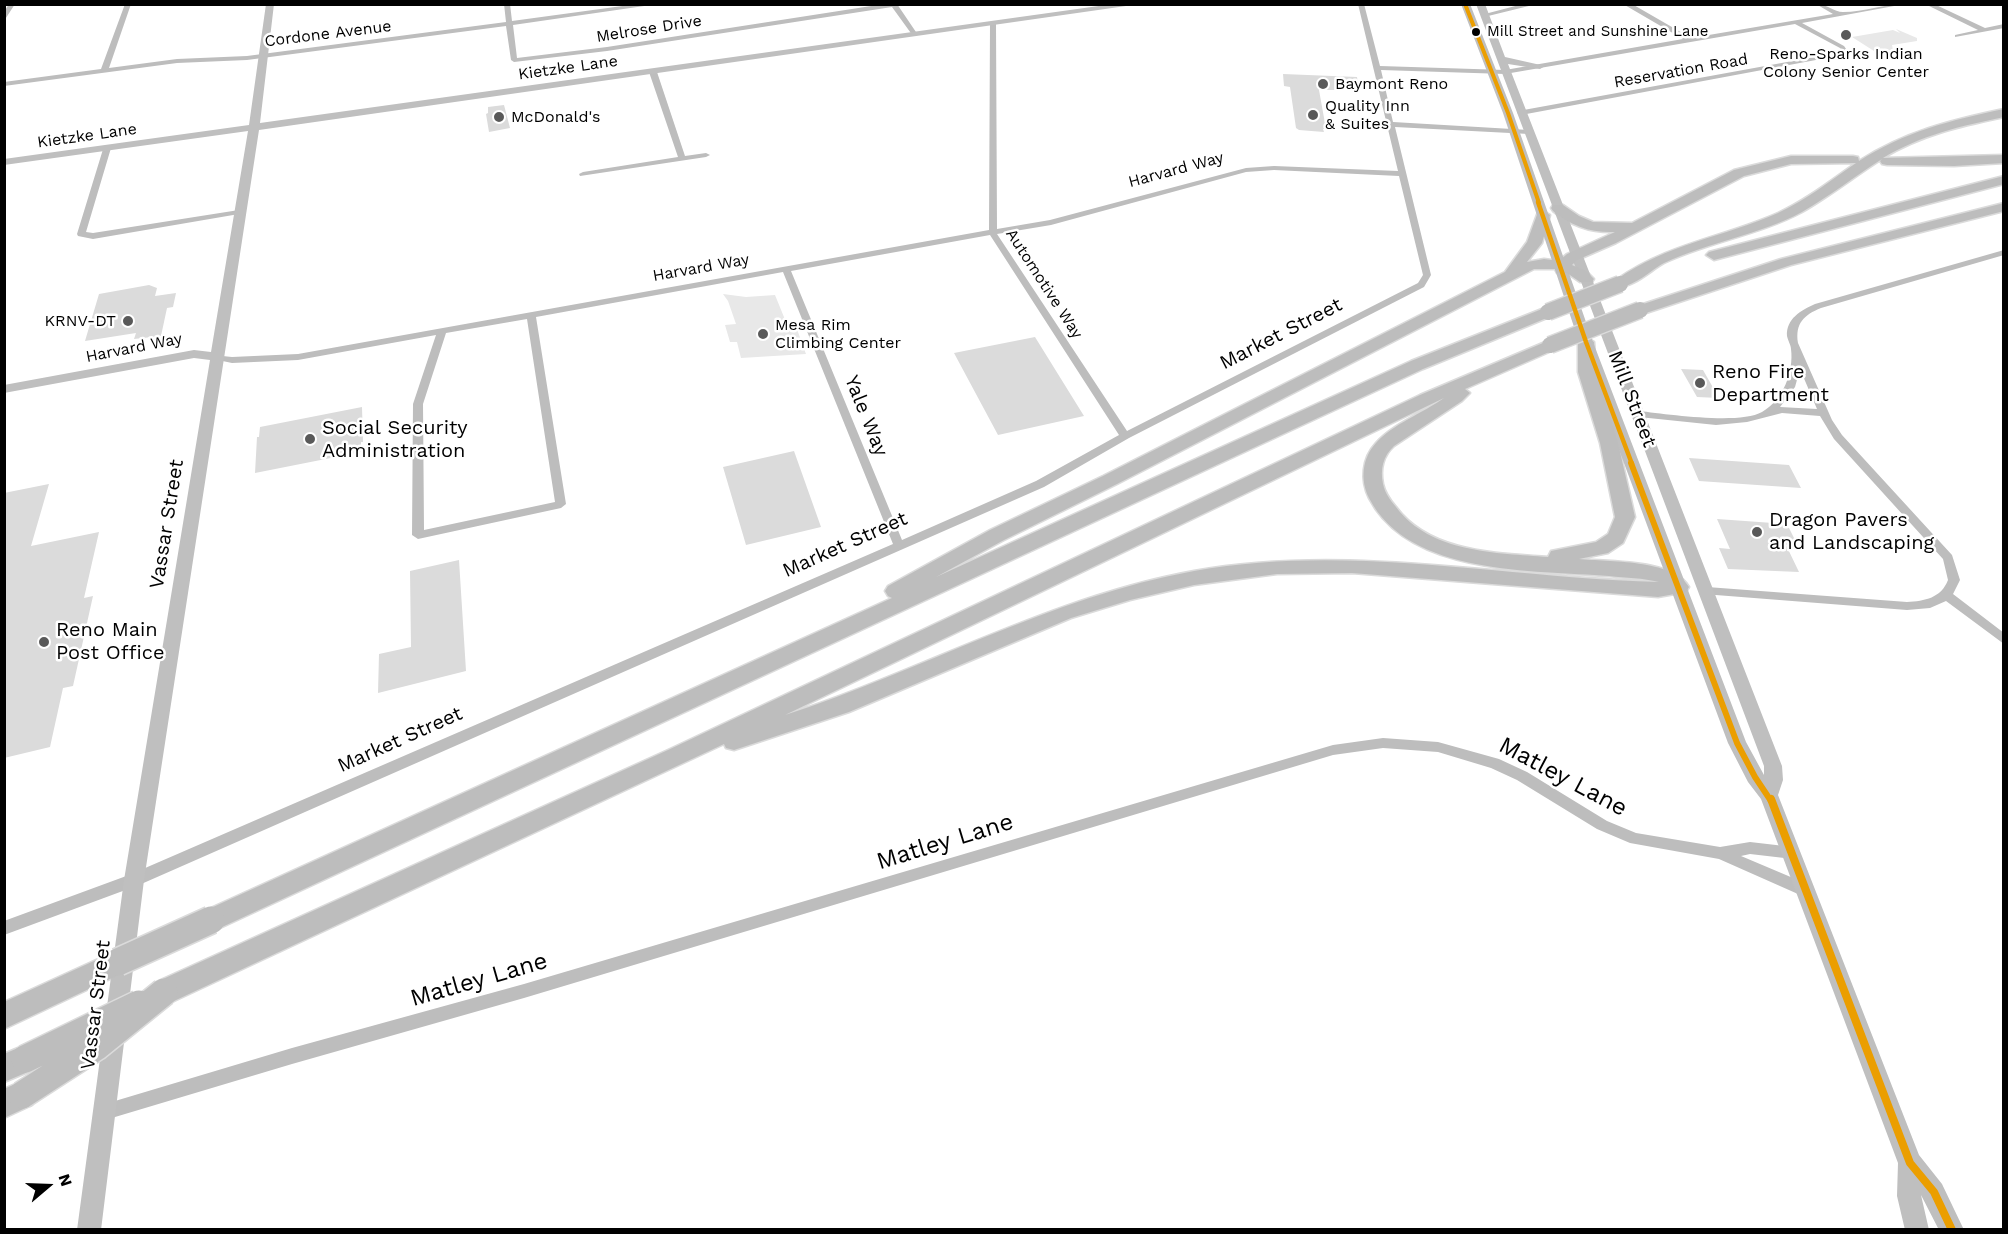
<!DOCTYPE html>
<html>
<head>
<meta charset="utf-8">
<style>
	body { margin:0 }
	#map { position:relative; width:2008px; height:1234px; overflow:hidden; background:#fff; font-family:"Work Sans",sans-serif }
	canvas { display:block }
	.frame { position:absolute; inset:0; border:6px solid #000; pointer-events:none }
	.north { position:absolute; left:18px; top:1156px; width:60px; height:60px; -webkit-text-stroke:4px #fff; paint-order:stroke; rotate:71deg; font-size:16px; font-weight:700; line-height:24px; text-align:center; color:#000 }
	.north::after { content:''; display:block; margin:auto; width:21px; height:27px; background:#000; clip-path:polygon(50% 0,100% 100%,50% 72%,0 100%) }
</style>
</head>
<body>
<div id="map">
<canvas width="2008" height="1234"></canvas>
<div class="frame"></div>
<div class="north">N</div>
</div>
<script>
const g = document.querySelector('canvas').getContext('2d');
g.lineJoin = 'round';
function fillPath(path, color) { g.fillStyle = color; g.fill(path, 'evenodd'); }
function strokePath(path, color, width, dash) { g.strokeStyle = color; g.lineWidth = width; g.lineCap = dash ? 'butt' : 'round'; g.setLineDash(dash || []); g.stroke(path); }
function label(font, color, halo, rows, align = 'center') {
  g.font = font + ' "Work Sans",sans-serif'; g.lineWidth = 5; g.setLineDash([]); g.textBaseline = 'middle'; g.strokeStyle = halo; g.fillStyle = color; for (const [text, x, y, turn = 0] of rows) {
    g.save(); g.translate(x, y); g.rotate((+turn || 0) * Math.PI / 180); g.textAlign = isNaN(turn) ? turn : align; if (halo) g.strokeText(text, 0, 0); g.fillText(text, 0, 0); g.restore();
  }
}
fillPath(new Path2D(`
	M1896 29 1917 38V41L1892 45 1893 50 1874 51 1852 37 1893 30 1900 33Z
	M723 294 746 297 775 295 786 322 794 321 806 354 741 358 737 342H730L725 325 736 324 728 301Z`), '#e8e8e8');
fillPath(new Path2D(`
	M1283 74 1357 77 1359 90H1319L1326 129H1323L1324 132 1299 130 1296 128 1290 87 1284 86Z
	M504 105 510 128 489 132 486 114 488 113V107Z
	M149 285 157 288 155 296 176 293 173 307 167 308 161 336 134 339 136 333 85 341 99 294Z
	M1035 337 1084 416 998 435 954 353Z
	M1681 369 1703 370 1719 398 1697 397Z
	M362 407 363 442H361V452L255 473 257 437H259L260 427Z
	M794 451 821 527 746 545 723 467Z
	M1689 458 1789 465 1801 488 1699 481Z
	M49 484 31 546 99 532 84 598 93 596 73 686 63 688 50 747 4 758V493Z
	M1717 519 1787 524 1798 546 1786 545 1799 572 1728 569 1719 548 1730 549Z
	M459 560 466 671 378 693 379 654 411 647 410 571Z`), '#dbdbdb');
const highway = new Path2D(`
	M2004 109V117C1961 126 1921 135 1883 158L2004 155V163L1954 166 1887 165 1882 164 1880 161 1882 159C1855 176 1830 196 1802 212 1759 235 1709 242 1664 263 1651 270 1631 290 1616 286L1614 283 1616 280C1666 244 1724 237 1778 213 1806 200 1830 181 1856 163L1791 164 1744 176 1616 243 1577 260 1572 265 1586 271 1594 279 1592 282H1580L1567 273H1557L1555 269H1534L1117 484 1004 540 936 577 1411 361 1542 309H1554L1556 312 1554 315 1423 369 220 928 211 932 202 928 198 920 202 912 892 598 888 596 885 591 888 586 990 530 1103 476 1505 272 1527 242 1538 212 1543 211 1550 215 1542 243 1527 262 1544 259 1559 261 1567 254 1615 232C1591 233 1571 226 1553 211L1551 208 1553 205H1563L1579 216 1593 222 1632 223 1734 170 1791 156H1853L1858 157 1859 161C1904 132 1951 120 2004 109Z
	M2004 176V184L1714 260 1706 255 1709 252Z
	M2004 203V211L1791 265 1646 313 1640 315 1632 310 1634 307 1781 259Z
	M1586 337 1594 342 1596 372 1618 443 1635 517 1623 543 1608 553 1579 559C1608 562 1673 559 1689 587L1686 592 1658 597 1352 573 1277 574 1194 585 1130 600 1071 618 849 712 734 750 726 748 724 744 174 1001 164 1005 154 1001 151 992 154 983 668 750 1420 395 1550 340 1558 345 1556 349 1465 389 1470 393 1462 401 1394 446C1383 456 1380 469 1383 484 1385 493 1390 500 1396 507 1430 553 1497 553 1548 557L1551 551 1596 542 1608 534 1615 517 1600 443 1578 372V342ZM1444 398C1423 413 1393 424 1376 443 1362 458 1360 480 1369 498 1409 576 1534 570 1609 576 1626 578 1643 578 1659 582 1504 578 1349 543 1194 571 1050 597 922 671 785 715Z
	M118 950 127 953 131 962 127 971 4 1029V1002Z
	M25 1045 35 1049 39 1059 35 1069 4 1082V1054Z
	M22 1081 32 1085 36 1095 32 1105 4 1118V1089Z`);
strokePath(highway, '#dbdbdb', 3);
fillPath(new Path2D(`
	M9 4H15L4 21V12Z
	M125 4H131L109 68 177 59 247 56 506 22 504 4H510L512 21 637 4H658L513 25 517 58 607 47 884 4H897L918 35 913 36 892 7 607 51 514 62 511 60 506 26 247 60 177 63 4 86V82L101 69Z
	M1358 4H1364L1380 66 1505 70 1683 39 1623 4H1632L1691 38 1833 14 1816 4C1827 4 1834 12 1843 12 1864 12 1884 4 1905 4L1802 23 1844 46 1849 53 1848 54 1521 115 1517 113 1518 111 1842 52 1840 48 1795 24 1505 74 1381 70 1393 122 1529 130 1533 132 1529 134 1395 127 1431 275 1424 287 1129 438 1044 487 139 885 4 935V921L129 875 893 544 783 272 536 317 566 504 561 508 418 539 412 535 413 404 436 335 298 360 232 363 213 359V355L232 357 298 354 989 230 990 24 993 22 996 24 997 229 1050 220 1246 168 1274 166 1398 171ZM1274 170 1399 176 1423 275 1418 283 1127 431 997 234 1051 225 1246 172ZM990 235 1119 435 1036 481 902 540 791 271ZM527 319 555 502 424 530 423 404 446 333Z
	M1523 4H1537L1484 17 1481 15Z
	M1925 4H1934L1985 28 2004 24V28L1955 37V35L1978 30Z
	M653 70 657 72 685 156 706 153 710 155 706 157 580 176 579 174 583 172 678 157 649 72Z
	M104 146 111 148 86 232 93 233 239 210 243 212 239 214 93 239 78 236 77 234Z
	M2004 250V255L1821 308C1804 315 1795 323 1798 343L1832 420 1842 435 1952 555 1960 580 1953 594 2004 633V644L1946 601 1930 608 1907 610 1703 594 1701 591 1707 587 1907 602C1925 601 1941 598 1948 580L1943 559 1834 439 1820 416 1782 413 1747 422 1716 425 1639 417 1634 414 1639 411C1666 414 1739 425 1762 412 1783 400 1794 372 1791 349 1791 345 1788 341 1787 336 1786 319 1801 310 1815 304ZM1800 369 1817 409 1780 407 1795 387Z
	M1383 738 1438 742 1499 759 1527 772 1607 821 1636 833 1720 847 1750 842 1793 847 1798 849 1800 853 1798 857 1793 859 1750 854 1741 856 1812 886 1814 891 1812 896 1807 898 1719 859 1630 843 1597 829 1517 780 1491 768 1438 752 1383 748 1333 755 524 998 292 1064 105 1120 99 1118 97 1112 99 1106 105 1104 292 1048 524 984 1333 745Z`), '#bdbdbd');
fillPath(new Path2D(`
	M266 4H274L260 123 1113 4H1140L259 130 144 880 101 1230H77L124 880 210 360 194 358 4 393V385L194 350 211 352 248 131 4 165V159L249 125Z
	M1461 4H1470L1513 113 1593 342 1746 742 1764 775V766L1476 4H1485L1505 57 1545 66 1540 69 1508 64 1782 766 1783 780 1778 795 1919 1155 1942 1184 1964 1230H1939L1921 1195 1929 1230H1905L1897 1196 1898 1163 1761 799 1748 782 1728 743 1579 342 1503 113Z`), '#bfbfbf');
fillPath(highway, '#bdbdbd');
const highwayBridgeFar1 = new Path2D(`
	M1548 312 1620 284
	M1550 345 1640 310`);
const highwayBridge = new Path2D(`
	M118 962 211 920
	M25 1059 139 1004
	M22 1095 96 1047 164 992`);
strokePath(highwayBridgeFar1, '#dbdbdb', 19, []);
strokePath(highwayBridge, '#dbdbdb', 30, []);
strokePath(highwayBridgeFar1, '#bdbdbd', 16);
strokePath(highwayBridge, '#bdbdbd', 27);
strokePath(new Path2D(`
	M1465 4 1508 113 1539 203`), '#eb9e00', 4);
strokePath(new Path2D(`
	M1538 202 1586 342 1632 464`), '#eb9e00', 4.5);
strokePath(new Path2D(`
	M1631 463 1737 743 1755 777 1771 801`), '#eb9e00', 6);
strokePath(new Path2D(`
	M1771 799 1910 1163 1934 1192 1952 1230`), '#eb9e00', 8);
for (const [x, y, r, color] of [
	[1476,32,5,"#000"],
	[1846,35,6,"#595959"],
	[1323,84,6,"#595959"],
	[1313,115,6,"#595959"],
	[499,117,6,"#595959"],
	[128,321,6,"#595959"],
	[763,334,6,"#595959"],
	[1700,383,6,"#595959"],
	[310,439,6,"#595959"],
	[1757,532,6,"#595959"],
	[44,642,6,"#595959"]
]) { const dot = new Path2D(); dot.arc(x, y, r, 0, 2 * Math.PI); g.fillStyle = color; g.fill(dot); strokePath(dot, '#fff', 2); }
label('15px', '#000', '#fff', [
	["Mill Street and Sunshine Lane",1487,32]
], 'left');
label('16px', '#000', '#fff', [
	["Melrose Drive",649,29,-9],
	["Cordone Avenue",328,34,-7],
	["Kietzke Lane",568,68,-8],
	["Reservation Road",1681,71,-10],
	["Kietzke Lane",87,136,-8],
	["Harvard Way",1176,170,-15],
	["Harvard Way",701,268,-10],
	["Automotive Way",1044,284,57],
	["Harvard Way",134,348,-11]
]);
label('16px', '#000', '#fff', [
	["Reno-Sparks Indian",1846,54,"center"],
	["Colony Senior Center",1846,72,"center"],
	["Baymont Reno",1335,84],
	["Quality Inn",1325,106],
	["& Suites",1325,124],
	["McDonald's",511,117],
	["KRNV-DT",116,321,"right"],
	["Mesa Rim",775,325],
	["Climbing Center",775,343]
], 'left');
label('20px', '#000', '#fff', [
	["Market Street",1281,334,-27],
	["Mill Street",1632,399,69],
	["Yale Way",866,416,68],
	["Vassar Street",167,524,-81],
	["Market Street",845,545,-24],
	["Market Street",400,740,-24],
	["Vassar Street",96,1005,-83]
]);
label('20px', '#000', '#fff', [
	["Reno Fire",1712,372],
	["Department",1712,395],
	["Social Security",322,428],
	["Administration",322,451],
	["Dragon Pavers",1769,520],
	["and Landscaping",1769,543],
	["Reno Main",56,630],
	["Post Office",56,653]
], 'left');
label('24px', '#000', '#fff', [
	["Matley Lane",1563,777,28],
	["Matley Lane",945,842,-17],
	["Matley Lane",479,980,-16]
]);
</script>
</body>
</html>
